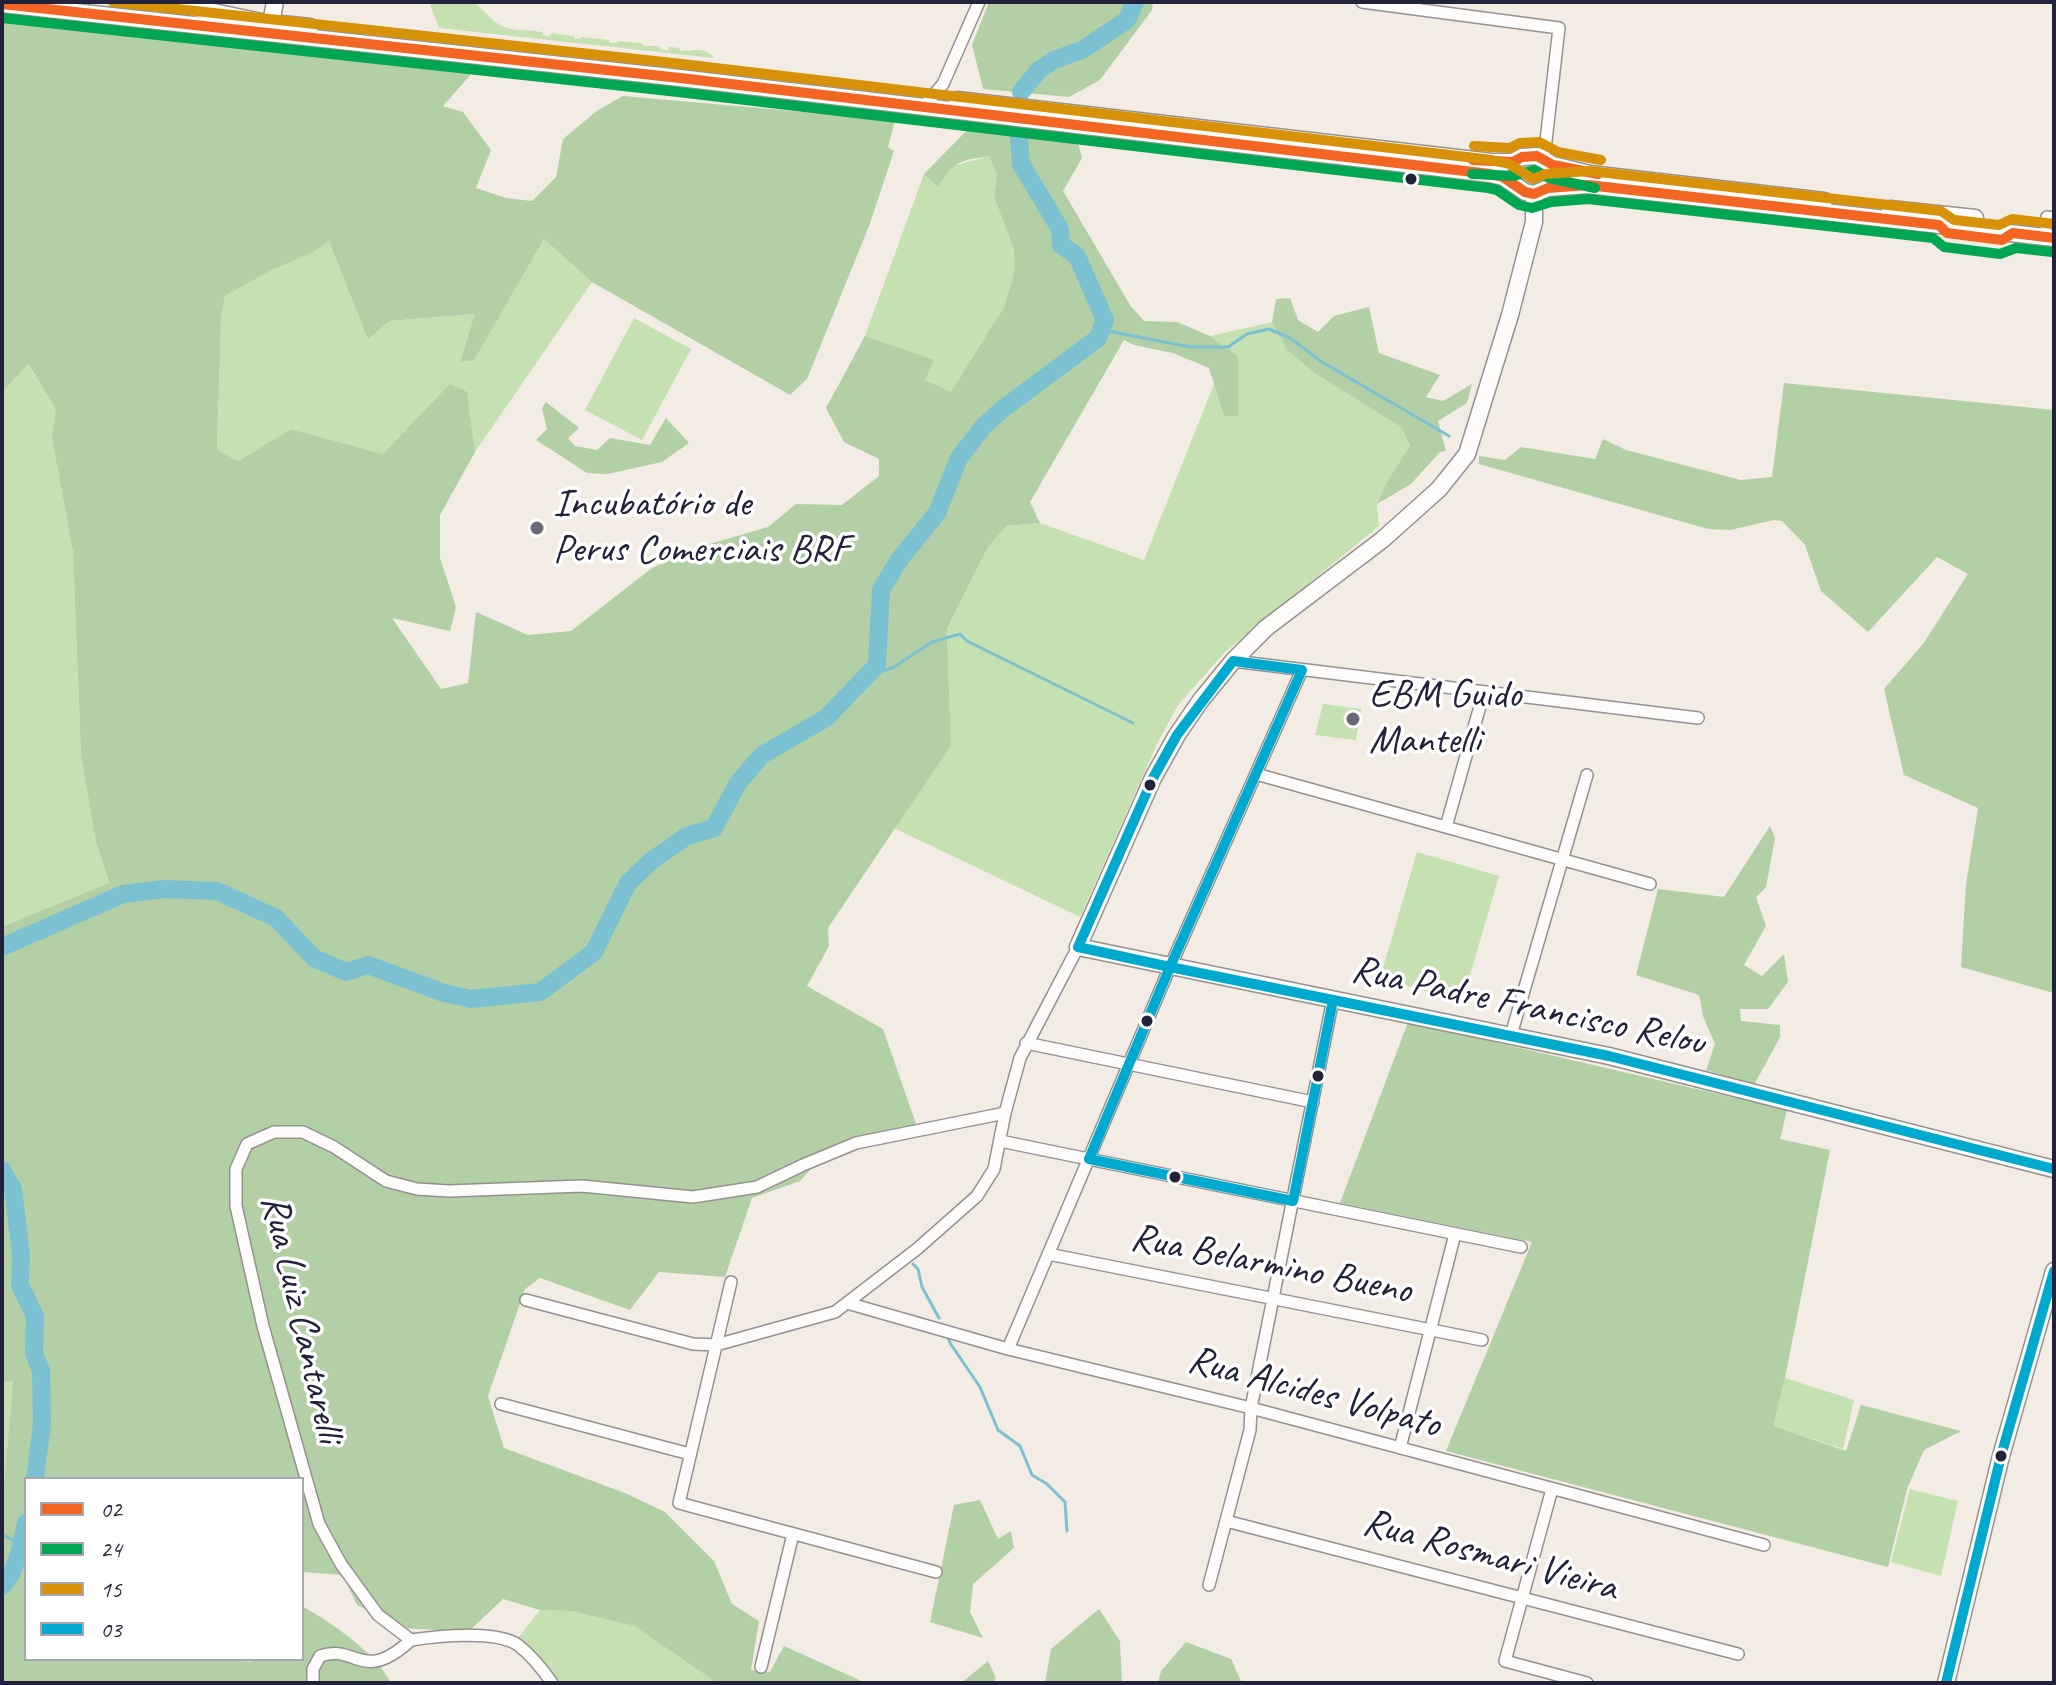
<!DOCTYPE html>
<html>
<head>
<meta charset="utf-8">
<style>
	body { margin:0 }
	#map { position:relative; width:2056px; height:1685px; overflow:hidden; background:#f2ece4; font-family:Caveat,sans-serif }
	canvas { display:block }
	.frame { position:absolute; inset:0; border:4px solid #22223b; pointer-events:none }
	.legend { position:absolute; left:24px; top:1477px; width:280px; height:184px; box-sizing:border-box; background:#fff; border:2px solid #a7a7b1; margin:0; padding:10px 14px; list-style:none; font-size:24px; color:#22223b }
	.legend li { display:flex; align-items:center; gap:16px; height:40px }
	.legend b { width:40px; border:2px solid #a7a7b1 }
</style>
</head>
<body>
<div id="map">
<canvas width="2056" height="1685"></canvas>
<div class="frame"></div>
<ul class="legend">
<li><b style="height:10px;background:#f26522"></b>02</li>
<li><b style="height:10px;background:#00a651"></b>24</li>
<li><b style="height:10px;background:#d79209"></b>15</li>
<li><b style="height:10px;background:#00a9ce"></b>03</li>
</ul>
</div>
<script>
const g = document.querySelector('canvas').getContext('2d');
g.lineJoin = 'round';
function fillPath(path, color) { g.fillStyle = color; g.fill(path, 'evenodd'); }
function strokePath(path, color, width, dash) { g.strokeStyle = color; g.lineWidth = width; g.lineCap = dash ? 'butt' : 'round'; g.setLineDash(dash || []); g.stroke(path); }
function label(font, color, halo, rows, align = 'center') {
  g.font = font + ' Caveat,sans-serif'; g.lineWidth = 7; g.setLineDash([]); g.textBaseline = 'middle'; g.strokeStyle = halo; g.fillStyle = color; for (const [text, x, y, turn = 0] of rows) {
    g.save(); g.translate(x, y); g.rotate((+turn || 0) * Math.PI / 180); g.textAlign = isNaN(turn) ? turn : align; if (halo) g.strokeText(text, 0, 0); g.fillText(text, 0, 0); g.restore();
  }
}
fillPath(new Path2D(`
	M429 2H475C504 33 502 28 543 32V35L550 36 551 33 574 36 575 39H581V37L609 40 610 43H617V41L642 43 644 46H659L660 49 668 51 669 47 679 48 680 51C691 51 705 46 714 58L439 28Z
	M989 156 997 176 994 197 1014 249V273L1004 307 951 393 925 380 933 360 865 336 924 174 938 188 950 167Z
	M1535 162 1547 170V178L1541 183 1528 186 1516 176 1517 167Z
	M544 239 592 282 475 452 467 392 383 454 291 429 238 461 217 451 221 320 225 296 272 270 312 253 329 240 389 321 476 314 460 361 474 359Z
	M634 318 691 349 642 440 585 410Z
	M1272 322 1287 350 1401 427 1410 447 1386 483 1377 504 1379 526 1225 652 1178 705 1157 744 1080 917 894 828 951 745 947 630 988 547 1007 526 1040 523 1144 560 1214 384 1224 416H1238V356L1210 336Z
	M27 364 57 409 52 439 73 552 81 756 96 842 109 884 2 927V392Z
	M1323 704 1361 709 1356 740 1315 735Z
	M1417 852 1499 876 1462 1002 1380 978Z
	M1785 1378 1854 1400 1843 1449 1772 1426Z
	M13 1380 3 1511 2 1381Z
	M1910 1489 1958 1501 1941 1576 1891 1562Z
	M540 1610 571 1611 634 1626 717 1683H561L518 1638Z`), '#c5e0b1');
fillPath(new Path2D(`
	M989 2H1153L1152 10 1100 80 1069 97 983 89 972 45Z
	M2 20 473 72 443 106 463 112 491 150 476 188 506 198 532 201 556 177 563 139 598 110 623 96 895 120 888 147 894 151 869 226 807 379 790 395 592 282 544 239 474 360 460 362 475 314 389 321 368 339 329 241 312 253 272 270 225 296 221 320 217 450 238 461 291 429 383 454 450 384 467 392 475 452 440 515V558L456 607 450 631 392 618 441 689 468 683 476 612 528 635 571 631 652 568 699 547 768 527 796 504 842 505 879 476V459L844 442 826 408 865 336 934 360 925 380 951 392 1004 307 1014 273V249L994 197 997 176 989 156C959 161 953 161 938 188L924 174 973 124 1077 140 1082 158 1063 191 1130 305 1144 321 1177 322 1210 336 1238 356V416H1224L1209 368 1173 353 1134 345 1124 340 1030 502 1040 523 1007 526 988 547 947 629 951 745 828 928 829 946 807 986 883 1029 917 1127 816 1163 800 1181 752 1198 725 1277 659 1272 630 1310 540 1278 525 1289 488 1396 504 1448 625 1493 665 1512 714 1561 732 1604 759 1621 751 1670 770 1672 784 1646 866 1683H717L634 1626 571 1611 540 1610 503 1599 468 1632 402 1628 357 1605 343 1575 302 1572V1479H26V1659H237L250 1662 252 1659H302V1606C331 1622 376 1653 391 1683H2V1510L13 1381H2V927L109 883 96 842 81 756 73 552 52 439 56 409 28 364 2 392Z
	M1290 298 1298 320 1318 332 1334 316 1369 307 1379 353 1440 375 1426 397 1443 401 1472 384 1467 403 1438 421 1446 451 1440 452 1411 484 1377 504 1386 483 1410 446 1401 427 1315 373 1287 350 1272 322 1276 299Z
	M1784 383 2054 410V991L2050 992 1961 967 1966 885 1978 808 1904 775 1884 689 1923 644 1968 574 1937 557 1868 632 1821 591 1805 545 1782 521 1774 520 1730 530 1708 529 1479 464V456L1505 460 1521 447 1595 459 1603 439 1626 450 1741 480 1772 477Z
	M546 402 579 428 568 438 575 446 597 450 610 438 650 445 666 418 689 443 662 462 607 474 587 473 536 440 547 429 542 408Z
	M1770 826 1775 838 1766 887 1756 897 1766 926 1744 965 1762 976 1784 954 1788 982 1768 1009H1740L1741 1021 1780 1025V1037L1754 1085 1706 1070 1715 1044 1703 1016 1699 995 1636 975 1658 889 1724 897Z
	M1408 1022 1787 1110 1780 1139 1830 1150 1785 1378 1773 1426 1846 1451 1861 1405 1961 1431 1924 1450 1907 1489 1888 1567 1446 1451 1532 1242 1340 1203Z
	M980 1500 998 1539 1011 1531 1014 1548 973 1584 970 1612 983 1638 930 1622 954 1505Z
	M1099 1609 1120 1641 1122 1683H1045L1051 1649Z
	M1186 1642 1231 1659 1242 1683H1158L1161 1671Z
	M988 1661 996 1678 993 1683H961Z`), '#b3cfa6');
strokePath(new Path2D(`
	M1103 330 1190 347H1228L1247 334 1269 329 1290 338 1322 362 1449 436
	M865 677 894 667 932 642 960 634 967 641 1133 723
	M913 1264 918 1269 922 1287 939 1318
	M947 1334 950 1343 980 1387 998 1430 1020 1446 1032 1475 1047 1484 1065 1502 1067 1531
	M2 1534 21 1545`), '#7cc1d1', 3);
strokePath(new Path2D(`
	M1021 92 1039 70 1054 60 1082 50 1127 20 1135 2
	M2 947 123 894 164 889 217 891 276 918 314 958 346 972 368 965 444 993 471 999 540 992 594 952 628 883 651 861 687 836 714 828 738 783 762 755 826 718 877 665 881 590 899 560 937 513 959 458 983 427 1000 411 1098 338 1105 320 1077 256 1061 245 1060 229 1021 164 1019 139
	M2 1170 13 1189 21 1255 20 1285 35 1316 34 1353 41 1371 42 1423 35 1479
	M2 1586C17 1571 22 1543 26 1523`), '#7cc1d1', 18);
const street = new Path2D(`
	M1362 2 1559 28 1544 158
	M923 107 943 84 979 2
	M2046 226 2047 217 2054 218
	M1233 661 1698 718
	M1256 774 1650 884
	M1446 827 1484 692
	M1511 1035 1587 775
	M1026 1043 1313 1102
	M1000 1141 1521 1247
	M1048 1254 1482 1340
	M731 1282 679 1503 936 1572
	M526 1300 693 1344 716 1345 835 1312 917 1249 977 1196 994 1169 1005 1113 1020 1058 1078 947
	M847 1303 1008 1349 1251 1408 1764 1545
	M1008 1349 1170 967 1302 670
	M501 1404 690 1454
	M1400 1448 1455 1234
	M1552 1489 1505 1661 1587 1683
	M1226 1521 1738 1654
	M1209 1585 1250 1430 1251 1408 1333 999
	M411 1640 378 1615 341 1564 319 1524 263 1326 236 1206V1169L247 1144 274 1132H303L334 1147 386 1181 417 1189 449 1191 582 1186 693 1197 757 1187 803 1165 856 1143 1005 1113
	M761 1667 793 1534
	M313 1683V1669L320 1656C356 1643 362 1685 411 1640 437 1636 496 1630 518 1645 531 1655 543 1670 552 1683`);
const secondary = new Path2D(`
	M166 2 261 22 310 27
	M2 4 680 78 1490 174 1503 177 1525 192 1534 194 1548 188 1588 185 2054 238
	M269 33 275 2
	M957 100 1492 162H1513L1522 157 1537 156 1553 165 1590 174 1824 201
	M1534 194V222L1510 315 1467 454 1439 489 1382 540 1266 628 1233 661 1201 700 1177 735 1153 778 1078 947 1609 1056 2054 1169
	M1890 209 1975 218
	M1946 1683 2001 1456 2054 1271`);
strokePath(street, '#949191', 14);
strokePath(secondary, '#949191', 19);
strokePath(street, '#fdfcfb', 11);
strokePath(secondary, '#fdfcfb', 16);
strokePath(new Path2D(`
	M2 4 680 78 1490 174 1503 177 1525 192 1534 194 1548 188 1588 185 1939 225 1947 233 2002 240 2013 233 2054 238
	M1473 160 1513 162 1522 157 1537 156 1553 165 1598 174`), '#f26522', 10);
strokePath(new Path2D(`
	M2 18 678 92 1488 188 1497 190 1519 205 1532 208 1551 202 1588 199 1933 238 1944 247 2000 254 2016 248 2052 252
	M1472 174 1514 176 1534 170 1549 178 1595 188`), '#00a651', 10);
strokePath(new Path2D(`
	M113 2 682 64 1492 160 1509 164 1533 179 1545 174 1590 171 1941 211 1954 220 1999 225 2012 219 2054 224
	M1474 146 1510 148 1520 143 1539 142 1558 152 1601 160`), '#d79209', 10);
strokePath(new Path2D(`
	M1233 661 1302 670 1170 967 1078 947 1153 778 1177 735Z
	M1170 967 1333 1000
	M1170 967 1089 1159 1293 1201 1333 1000
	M1333 1000 1609 1056 2054 1169
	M1946 1683 2001 1456 2054 1271`), '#00a9ce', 10);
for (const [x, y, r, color] of [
	[1411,179,7,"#22223b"],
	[537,528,8,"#6b6976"],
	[1353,719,8,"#6b6976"],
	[1150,785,7,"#22223b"],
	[1147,1021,7,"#22223b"],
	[1318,1076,7,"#22223b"],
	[1175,1177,7,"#22223b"],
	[2001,1456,7,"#22223b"]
]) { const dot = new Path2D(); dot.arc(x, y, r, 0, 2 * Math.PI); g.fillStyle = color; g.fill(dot); strokePath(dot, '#fff', 3); }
label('40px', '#22223b', '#fff', [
	["Incubatório de",553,505],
	["Perus Comerciais BRF",553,551],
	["EBM Guido",1369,696],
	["Mantelli",1369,742]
], 'left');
label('40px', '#22223b', '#fff', [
	["Rua Padre Francisco Relou",1528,1007,12],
	["Rua Belarmino Bueno",1271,1265,11],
	["Rua Luiz Cantarelli",301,1319,77],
	["Rua Alcides Volpato",1314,1393,15],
	["Rua Rosmari Vieira",1490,1556,15]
]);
</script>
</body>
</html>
